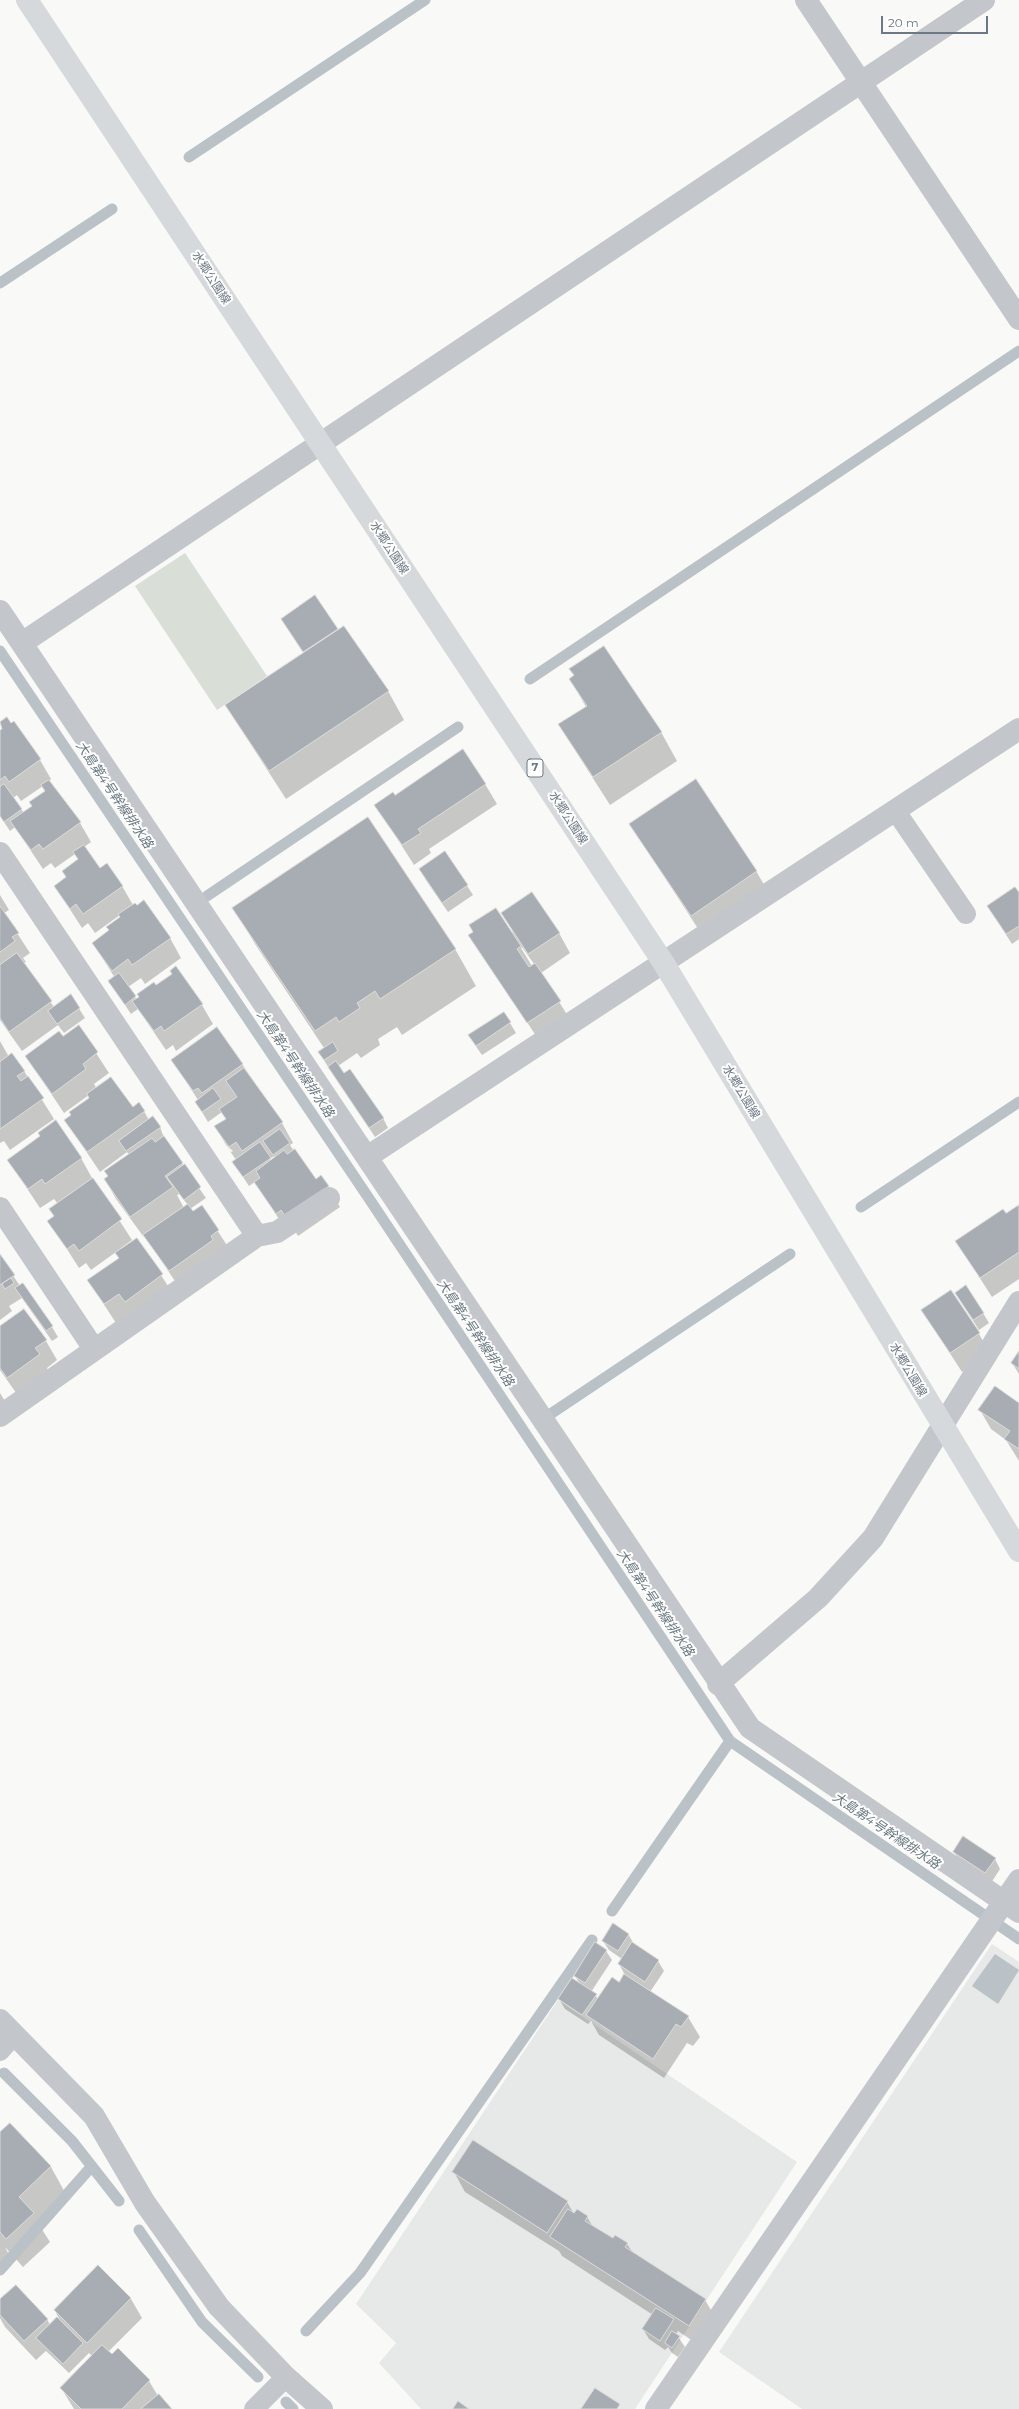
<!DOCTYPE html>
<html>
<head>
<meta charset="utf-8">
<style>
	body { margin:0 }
	#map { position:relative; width:1019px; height:2409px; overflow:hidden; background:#f9f9f7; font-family:Montserrat,sans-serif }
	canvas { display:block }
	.scale { position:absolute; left:881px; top:16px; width:107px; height:18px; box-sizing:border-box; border:2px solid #6c7884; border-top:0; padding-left:5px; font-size:12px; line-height:14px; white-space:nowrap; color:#6c7884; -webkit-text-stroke:3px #fff; paint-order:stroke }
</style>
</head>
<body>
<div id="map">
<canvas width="1019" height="2409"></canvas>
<div class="scale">20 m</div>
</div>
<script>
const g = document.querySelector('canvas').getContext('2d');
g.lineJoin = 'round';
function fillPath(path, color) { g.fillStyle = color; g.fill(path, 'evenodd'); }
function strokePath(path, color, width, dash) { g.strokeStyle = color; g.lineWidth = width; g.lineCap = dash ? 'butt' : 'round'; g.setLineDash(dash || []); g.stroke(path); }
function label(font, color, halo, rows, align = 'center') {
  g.font = font + ' Montserrat,"Noto Sans JP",sans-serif'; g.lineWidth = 4; g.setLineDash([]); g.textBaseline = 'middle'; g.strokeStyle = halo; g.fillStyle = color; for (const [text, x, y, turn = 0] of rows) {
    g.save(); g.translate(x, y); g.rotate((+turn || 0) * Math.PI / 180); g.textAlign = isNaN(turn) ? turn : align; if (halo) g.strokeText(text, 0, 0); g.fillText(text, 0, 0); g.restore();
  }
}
fillPath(new Path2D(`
	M992 1944 1019 1962V2409H802L719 2352Z
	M558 2000 797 2162 635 2409H421L379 2363 396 2343 356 2304Z`), '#e7e8e8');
fillPath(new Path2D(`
	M185 553 267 676 217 710 135 586Z`), '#d9ded7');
fillPath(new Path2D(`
	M995 1954 1019 1970 998 2004 972 1986Z`), '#bac2c7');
fillPath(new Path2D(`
	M315 597 338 631 388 691 404 720 286 799 226 706 304 654 282 619Z
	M571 669 661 732 677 761 610 805 559 725 586 707 570 679 574 676Z
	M7 718 40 760 51 779 49 781 80 823 91 842 84 847 100 870 122 886 133 905 170 938 181 958 145 984 141 978 128 987 137 1000 156 986 202 1005 213 1024 176 1051 173 1045 166 1050 138 1009 131 1014 110 982 115 978 93 943 109 931 107 928 122 917 120 915 95 933 88 923 82 928 55 886 67 878 79 860 75 854 55 868 51 863 43 869 15 827 10 831 0 816V731L3 729 0 723ZM43 786 46 791 33 806 24 813 13 798 17 795 21 801Z
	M485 784 497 804 429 849 431 853 414 865 376 805 395 796Z
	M630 824 756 871 773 900 708 944Z
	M445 852 473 895 448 912 425 879Z
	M1019 894V939L1012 944 994 916Z
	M0 895 9 910 4 913 30 953 23 958 26 962 23 963 54 1007 71 996 85 1018 64 1033 58 1025 22 1051 0 1020Z
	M234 908 455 949 476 986 402 1035 397 1027 378 1039 380 1045 361 1058 357 1053 338 1066 383 1118 388 1128 375 1137 325 1062 319 1052 324 1048 255 944Z
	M502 913 559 933 570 953 541 973 571 1021 540 1042 470 935 513 932ZM522 947 534 964 532 966 521 948Z
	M504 1013 516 1033 482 1055 475 1045Z
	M79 1027 109 1073 94 1084 97 1089 132 1108 139 1103 149 1120 160 1127 164 1138 206 1198 190 1209 193 1212 202 1207 230 1250 181 1290 144 1235 143 1236 116 1199 105 1179 129 1155 127 1152 100 1172 65 1120 90 1098 89 1095 64 1113 26 1056 63 1038ZM179 1194 188 1205 184 1208 177 1195Z
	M0 1041 9 1057 24 1071 54 1119 10 1150 4 1141 0 1143Z
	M172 1060 242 1064 282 1123 293 1143 290 1145 294 1151 316 1181 321 1176 340 1207 298 1236 294 1229 288 1233 255 1182 249 1186 233 1162 236 1160 226 1145 231 1152 233 1151 226 1145 216 1127 226 1119 222 1112 208 1122 196 1102 198 1100ZM274 1156 275 1158 271 1161 270 1159Z
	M81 1158 92 1178 132 1240 121 1248 122 1249 137 1239 174 1295 116 1323 88 1280 120 1258 116 1252 91 1270 86 1263 79 1268 49 1221 55 1217 58 1204 54 1199 40 1208 8 1160Z
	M1019 1206V1279L992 1297 956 1241Z
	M0 1256 20 1286 23 1285 52 1327 58 1337 52 1341 22 1298 9 1306 12 1311 0 1320Z
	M962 1303 983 1313 989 1323 979 1330Z
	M922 1310 979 1334 990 1353 962 1372Z
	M0 1327 46 1341 57 1360 47 1368 50 1374 19 1397 0 1370Z
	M1019 1353V1374L1012 1363Z
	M0 1393 5 1401 0 1404Z
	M1019 1405V1461L1006 1440 991 1429 980 1410Z
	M954 1852 995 1859 1000 1869 991 1883 960 1862Z
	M628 1934 634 1944 658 1961 664 1971 650 1992 688 2017 700 2037 693 2046 687 2043 664 2078 599 2035 591 2021 588 2024 565 2009 559 1999 580 1984 575 1976 606 1951 612 1960 591 1992 599 1999 620 1983 625 1975 619 1964 622 1959 609 1950 603 1941Z
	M10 2124 51 2167 67 2196 38 2223 50 2242 23 2267 5 2247 9 2255 0 2264V2133Z
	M454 2172 567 2202 574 2214 587 2217 593 2227 613 2240 627 2244 633 2253 705 2300 717 2320 700 2346 678 2331 676 2334 685 2347 678 2357 672 2353 668 2347 665 2350 649 2339 643 2329 653 2315 562 2256 559 2251 465 2192Z
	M98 2267 131 2299 142 2318 108 2352 112 2355 118 2350 149 2381 158 2396 171 2409H74L61 2388 92 2356 89 2353 69 2373 46 2351 36 2360 5 2327 0 2318V2301L47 2319 50 2325 61 2322 55 2311Z`), '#0003');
strokePath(new Path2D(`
	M189 157 425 0
	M0 283 112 209
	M0 651 368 1197 730 1741 1019 1939
	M530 679 1019 351
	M207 896 458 727
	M861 1207 1019 1102
	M552 1413 790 1254
	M612 1911 730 1741
	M4 2073 72 2141 119 2201
	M139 2230 202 2322 258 2377
	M0 2270 92 2166
	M306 2331 360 2273 592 1940
	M286 2402 293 2409`), '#bac2c7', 11);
const building = new Path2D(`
	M315 595 338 629 303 652 281 619Z
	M344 626 389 691 269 771 225 705Z
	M604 646 662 732 593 777 558 724 587 706 569 679 574 675 569 669Z
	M7 717 11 723 14 721 41 759 9 782 5 776 0 780V730L2 729 0 722Z
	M463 749 486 784 418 829 421 833 402 845 374 805 393 792 395 795Z
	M696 779 757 871 691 916 629 824Z
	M49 780 81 822 43 849 39 844 31 850 10 821 32 806 29 802 45 791 41 785Z
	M4 784 22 809 4 822 0 816V787Z
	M368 817 456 949 380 999 375 991 357 1003 360 1008 339 1022 336 1017 315 1031 232 908Z
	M84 845 100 868 107 863 123 886 83 914 76 904 70 909 54 886 66 877 62 871 78 859 73 852Z
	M445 851 468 885 442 903 419 869Z
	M1015 887 1019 892V926L1006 934 987 906Z
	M532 892 560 933 528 954 501 913Z
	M144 900 171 938 132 965 128 959 112 971 92 943 109 930 106 927 120 917 118 914 135 903 137 905Z
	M0 906 19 933 12 937 15 941 0 952Z
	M496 908 521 946 517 949 529 967 535 963 561 1001 527 1023 468 935 473 932 469 925Z
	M17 953 52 1001 9 1032 0 1018V965Z
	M176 966 203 1004 164 1031 161 1026 154 1031 132 1001 139 997 137 994 154 982 156 985 172 974 170 971Z
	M119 973 136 996 125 1005 108 981Z
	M71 994 80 1008 57 1024 48 1011Z
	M504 1012 511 1022 476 1046 468 1035Z
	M79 1025 98 1052 83 1064 86 1069 52 1094 25 1056 59 1031 63 1036Z
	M217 1027 243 1064 202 1093 198 1088 193 1091 171 1060Z
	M333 1042 338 1051 324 1060 318 1052Z
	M12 1053 25 1071 17 1076 21 1081 28 1076 44 1098 0 1129V1062Z
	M336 1061 344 1073 350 1069 384 1118 369 1128 328 1067Z
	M244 1068 283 1122 242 1151 236 1142 229 1147 214 1126 226 1119 219 1109 237 1097 226 1081Z
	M111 1077 133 1107 139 1102 145 1111 87 1152 64 1120 71 1115 69 1112 89 1098 87 1094Z
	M213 1088 221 1099 202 1112 195 1102Z
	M153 1116 161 1127 126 1151 119 1141Z
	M56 1120 82 1158 45 1184 42 1179 28 1189 7 1160 40 1136 38 1133Z
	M280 1129 290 1143 273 1155 263 1141Z
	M164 1136 183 1163 165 1176 173 1187 130 1217 104 1179 108 1176 104 1171 152 1138 155 1142Z
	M260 1142 271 1158 243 1177 232 1162Z
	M295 1149 316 1179 321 1175 329 1186 286 1217 281 1210 276 1214 254 1182 260 1178 256 1171 284 1150 287 1154Z
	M185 1164 201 1187 184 1200 167 1177Z
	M93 1178 122 1219 79 1251 74 1244 67 1249 47 1221 54 1216 49 1209Z
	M188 1204 193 1211 202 1205 219 1230 211 1236 213 1240 169 1271 143 1235Z
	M1019 1205V1252L980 1278 955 1241 1003 1209 1006 1213Z
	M137 1238 163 1274 125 1302 119 1294 104 1304 87 1280 119 1258 115 1253Z
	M0 1254 15 1275 0 1285Z
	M11 1278 14 1283 5 1289 2 1284Z
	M23 1283 53 1326 46 1331 15 1288Z
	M966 1285 984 1313 973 1320 955 1293Z
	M951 1290 980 1333 950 1353 921 1310Z
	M24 1309 47 1340 35 1348 40 1354 7 1378 0 1368V1326Z
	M1019 1351V1369L1011 1363Z
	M995 1386 1019 1403V1449L1004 1439 1010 1431 978 1410Z
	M963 1836 996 1858 985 1873 953 1852Z
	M613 1923 629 1934 618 1951 602 1941Z
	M595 1942 607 1950 585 1983 574 1976Z
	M632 1942 659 1960 645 1982 618 1964Z
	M624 1974 689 2016 681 2027 676 2024 653 2059 586 2015 612 1977 619 1982Z
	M572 1978 597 1994 582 2015 558 1999Z
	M10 2123 51 2166 19 2197 34 2213 6 2239 0 2232V2132Z
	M473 2140 568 2201 547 2233 452 2172Z
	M568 2209 574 2213 577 2209 588 2216 585 2221 613 2238 615 2235 628 2243 625 2247 706 2299 689 2326 550 2237Z
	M98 2265 131 2298 87 2343 54 2310Z
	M16 2285 48 2319 24 2341 0 2315V2299Z
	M656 2308 674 2319 660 2341 642 2329Z
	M57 2317 83 2343 63 2364 36 2338Z
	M672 2331 680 2336 672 2348 665 2343Z
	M102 2345 112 2354 118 2348 150 2380 122 2409H81L60 2388Z
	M595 2388 620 2404 617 2409H581Z
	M159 2394 172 2409H141Z
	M458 2401 469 2409H453Z`);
fillPath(building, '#a7adb3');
strokePath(building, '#dbdbda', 1);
strokePath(new Path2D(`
	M895 810 966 914
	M0 2051 14 2035
	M254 2409 286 2377`), '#c3c6ca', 20);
strokePath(new Path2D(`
	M806 0 1019 319
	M0 611 750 1728 1019 1912
	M22 643 984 0
	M0 853 257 1236
	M367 1157 1019 729
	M0 1208 94 1349
	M0 1416 257 1236 277 1232 329 1198
	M718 1684 818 1598 873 1538 1019 1302
	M0 2020 94 2116 145 2203 219 2307 286 2377 322 2409
	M656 2409 1019 1880`), '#c3c6ca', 22);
strokePath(new Path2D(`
	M27 0 663 962 1019 1551`), '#d6d9dc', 22);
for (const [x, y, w] of [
	[535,768,16]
]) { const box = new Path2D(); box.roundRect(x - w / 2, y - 9, w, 18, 3); g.fillStyle = '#fff'; g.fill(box); strokePath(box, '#6c7884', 1); }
label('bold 11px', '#6c7884', null, [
	["7",535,768]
]);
label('12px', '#6c7884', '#fff', [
	["水郷公園線",211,278,57],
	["水郷公園線",389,548,57],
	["水郷公園線",568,818,57],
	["水郷公園線",741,1092,59],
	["水郷公園線",908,1370,59]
]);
label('italic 13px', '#68777f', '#fff', [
	["大島第4号幹線排水路",114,795,56],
	["大島第4号幹線排水路",295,1064,56],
	["大島第4号幹線排水路",475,1333,56],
	["大島第4号幹線排水路",655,1603,56],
	["大島第4号幹線排水路",886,1831,34]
]);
</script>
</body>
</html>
